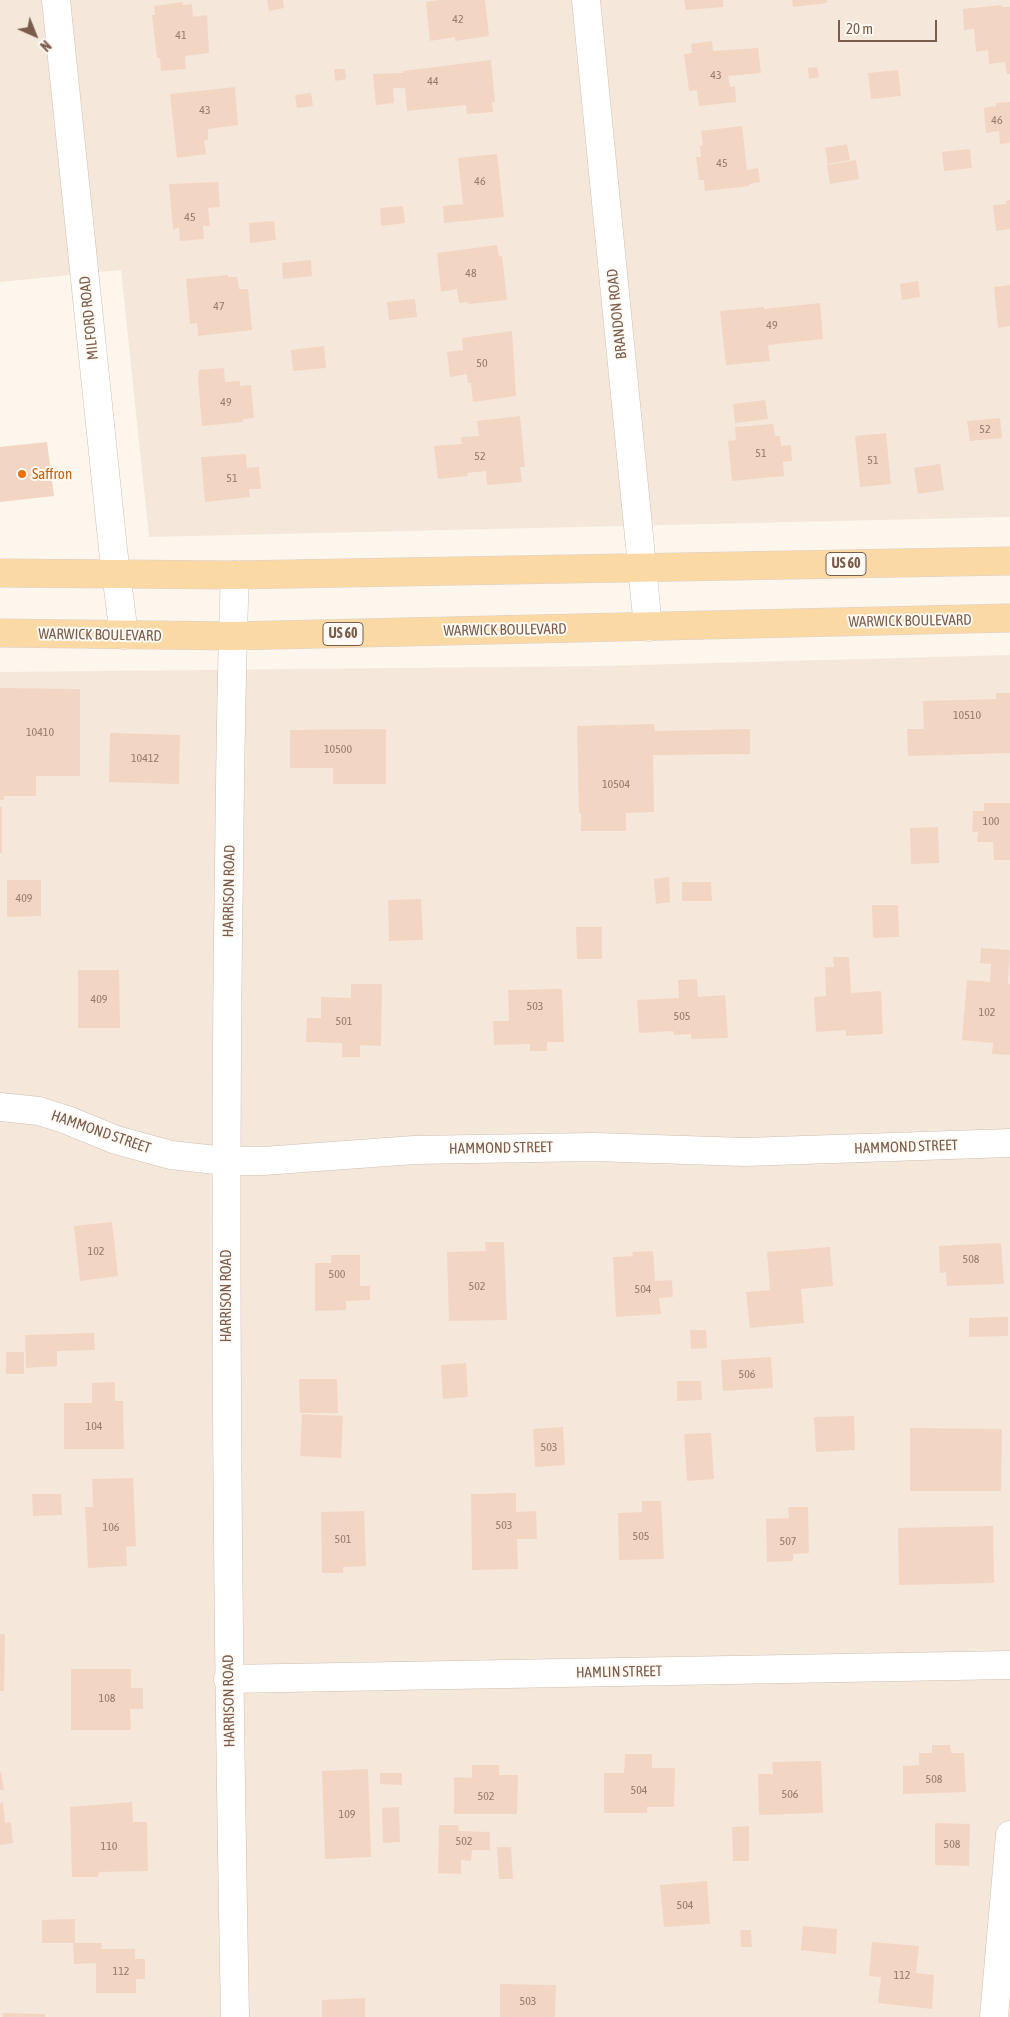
<!DOCTYPE html>
<html>
<head>
<meta charset="utf-8">
<style>
	body { margin:0 }
	#map { position:relative; width:1010px; height:2017px; overflow:hidden; background:#fdf6ec; font-family:"Asap Condensed",sans-serif }
	canvas { display:block }
	.north { position:absolute; left:10px; top:10px; width:50px; height:50px; -webkit-text-stroke:4px #fffaf3; paint-order:stroke; rotate:136deg; font-size:14px; font-weight:700; line-height:20px; text-align:center; color:#7a5c4d }
	.north::after { content:''; display:block; margin:auto; width:18px; height:22px; background:#7a5c4d; clip-path:polygon(50% 0,100% 100%,50% 72%,0 100%) }
	.scale { position:absolute; left:838px; top:20px; width:99px; height:22px; box-sizing:border-box; border:2px solid #7a5c4d; border-top:0; padding-left:6px; font-size:15px; line-height:18px; white-space:nowrap; color:#7a5c4d; -webkit-text-stroke:4px #fffaf3; paint-order:stroke }
</style>
</head>
<body>
<div id="map">
<canvas width="1010" height="2017"></canvas>
<div class="north">N</div>
<div class="scale">20 m</div>
</div>
<script>
const g = document.querySelector('canvas').getContext('2d');
g.lineJoin = 'round';
function fillPath(path, color) { g.fillStyle = color; g.fill(path, 'evenodd'); }
function strokePath(path, color, width, dash) { g.strokeStyle = color; g.lineWidth = width; g.lineCap = dash ? 'butt' : 'round'; g.setLineDash(dash || []); g.stroke(path); }
function label(font, color, halo, rows, align = 'center') {
  g.font = font + ' "Asap Condensed",sans-serif'; g.lineWidth = 4; g.setLineDash([]); g.textBaseline = 'middle'; g.strokeStyle = halo; g.fillStyle = color; for (const [text, x, y, turn = 0] of rows) {
    g.save(); g.translate(x, y); g.rotate((+turn || 0) * Math.PI / 180); g.textAlign = isNaN(turn) ? turn : align; if (halo) g.strokeText(text, 0, 0); g.fillText(text, 0, 0); g.restore();
  }
}
fillPath(new Path2D(`
	M0 0H1010V517L149 537 121 270 0 282Z
	M1010 655V2017H0V672L600 666Z`), '#f5e8da');
fillPath(new Path2D(`
	M267 0H283L284 8 269 11Z
	M439 0H485L489 36 455 41V37L430 41 426 2Z
	M684 0H723V7L686 10Z
	M792 0H827V3L793 7Z
	M183 2 182 5 192 4 193 17 207 15 209 53 185 56 186 69 161 71 160 58H157L152 15H155L154 6Z
	M1002 5V7H1010V74H1007L1005 62 989 64 988 50 976 52 974 29 964 30 963 9Z
	M712 41 713 51 758 48 761 73 728 76 730 87 735 86 736 102 699 106 697 90 689 91 684 54 692 53 691 44Z
	M491 60 495 102H492L493 112 467 114 466 105 407 111 405 88H393L394 103 376 105 373 74 403 73V71Z
	M817 67 819 77 809 79 808 68Z
	M334 69H345L346 79 335 81Z
	M898 70 901 96 871 99 868 73Z
	M235 87 238 125 208 129V140H204L206 154 177 158 170 94Z
	M311 93 313 106 297 108 295 95Z
	M1010 102V143L1000 144 999 131 986 133 984 108 996 106V103Z
	M742 126 747 170 758 168 760 182 749 184V186L705 191 704 180H699L696 157H701L700 146 703 145 701 131Z
	M847 144 850 160 828 164 825 148Z
	M970 149 972 168 944 171 942 152Z
	M497 154 504 217 444 223 443 206 463 204 458 158Z
	M856 160 859 179 830 184 827 165Z
	M218 182 220 207 208 208 210 226H203L204 239 180 241 179 228 173 229 169 184Z
	M1010 200V229L996 231 993 205 1006 204V201Z
	M403 206 405 223 381 226 380 208Z
	M274 221 276 240 250 243 249 223Z
	M497 245 499 256H502L507 300 469 304 468 302 459 303 457 289 441 292 437 253Z
	M311 260 312 276 283 279 282 263Z
	M228 275V277H237L239 289H248L252 330 198 336 197 323 190 324 186 279Z
	M918 281 920 297 902 300 900 284Z
	M1010 285V326L998 328 994 287Z
	M415 299 417 317 389 320 387 302Z
	M820 303 823 339 768 345 770 361 726 365 720 311 764 307V309Z
	M512 331 516 396 473 402 471 383H468L467 374 450 377 447 352 463 350 462 338Z
	M324 346 326 368 293 371 291 350Z
	M224 368 225 382 240 381V386L251 385 254 418 243 419V422L202 426 198 380 199 370Z
	M765 400 768 419 735 423 733 404Z
	M520 416 525 467H520L522 482 487 485 486 471 467 473 468 476 438 479 434 446 462 444 461 437 479 436 477 421Z
	M1000 418 1002 438 970 441 967 421Z
	M773 424 775 436H780L781 446 791 445 792 461 783 462 784 476 732 481 728 441 736 440 735 427Z
	M886 433 891 484 860 487 855 436Z
	M47 442 54 496 0 502V447Z
	M246 454 247 468 259 467 261 489H249L250 497 205 502 201 457Z
	M940 464 944 490 918 494 914 468Z
	M0 688 80 689V776H36V796H4V800H0Z
	M996 693H1010V753L908 756 907 729H924L923 701 996 699Z
	M654 724 655 731 750 729V754L653 755 654 812 626 813V831H581V813H579L577 726Z
	M386 729V784H333V768H290V730Z
	M110 733 180 735 179 784 109 782Z
	M984 803H1010V860H994L993 842H977L978 832H972L973 811H984Z
	M0 807H2V853H0Z
	M938 827 939 863 911 864 910 828Z
	M669 877 670 902 656 904 654 879Z
	M7 880H41V916L7 917Z
	M682 882H711L712 901H682Z
	M421 899 423 940 389 941 388 900Z
	M872 905H898L899 937 873 938Z
	M576 927H602V959H577Z
	M981 948 1010 950 1008 984H1010V1055L992 1054 993 1043 962 1040 967 980 990 982 991 964 980 963Z
	M833 957H849L851 993 881 991 883 1034 846 1036V1030L816 1032 814 997 826 996 825 967H834Z
	M78 970H119L120 1028H78Z
	M697 979 698 997 725 995 728 1038 691 1039V1034L674 1035 673 1031 639 1033 637 1000 679 998 678 980Z
	M351 984H382L381 1046 360 1045V1057H342V1043L306 1042 307 1018H321V997L351 998Z
	M562 989 564 1042H547V1051H530V1044L494 1045 493 1021H509L508 990Z
	M112 1222 118 1276 80 1281 74 1226Z
	M485 1242H504L507 1320 449 1321 447 1252 486 1251Z
	M1001 1243 1004 1284 947 1286 946 1272 940 1273 939 1246Z
	M830 1247 833 1286 801 1289 804 1323 750 1328 746 1292 770 1290 767 1252Z
	M653 1251 655 1281 672 1280 673 1297 659 1298 661 1314 616 1317 613 1257 633 1256 632 1252Z
	M331 1255H360V1286H370V1300L346 1301V1310L315 1311V1263H331Z
	M1008 1317V1336L969 1337V1318Z
	M690 1330H706L707 1348 691 1349Z
	M94 1333 95 1350 57 1351V1366L26 1368 25 1335Z
	M6 1352H24V1374H6Z
	M771 1357 773 1388 723 1391 721 1360Z
	M466 1363 468 1397 443 1399 441 1365Z
	M299 1379H337L338 1413H300Z
	M677 1381H701L702 1400 677 1401Z
	M115 1382V1401H123L124 1449H64V1403H92V1383Z
	M302 1414 343 1416 341 1458 300 1456Z
	M854 1416 855 1450 816 1452 814 1417Z
	M563 1427 565 1465 535 1467 533 1429Z
	M910 1428 1002 1429 1001 1491H910Z
	M711 1433 714 1479 687 1481 684 1434Z
	M133 1478 136 1546 126 1547 127 1566 88 1568 85 1507H93L92 1479Z
	M516 1493V1512L536 1511 537 1539H517L518 1569 472 1570 471 1494Z
	M32 1494H61L62 1515 33 1516Z
	M642 1501H661L664 1559 619 1560 618 1513 642 1512Z
	M788 1507H808L809 1553 793 1554V1561L767 1562 766 1519 789 1518Z
	M364 1511 366 1566 343 1567V1573H322L321 1512Z
	M993 1526 994 1583 899 1585 898 1528Z
	M0 1634H5L4 1691H0Z
	M71 1669H131V1688H143V1709H130L131 1730H71Z
	M932 1745H950L951 1753H964L966 1792 903 1794V1766L919 1765V1753H932Z
	M625 1754H652V1768H675L674 1807H647V1813H604V1773H624Z
	M821 1761 823 1813 759 1815 758 1774H773L772 1762Z
	M472 1765H499V1775H518L517 1814H454V1777L472 1778Z
	M368 1769 371 1857 325 1859 322 1771Z
	M0 1772H1L4 1790H0Z
	M380 1773H402V1785L380 1784Z
	M3 1802 5 1823 11 1822 13 1843 0 1845V1803Z
	M132 1802 133 1822H147L148 1871 99 1872 98 1877H72L70 1807Z
	M399 1807 400 1842 383 1843 382 1808Z
	M935 1823 970 1824 969 1866 935 1865Z
	M439 1825H458L459 1831 490 1832V1850H472L471 1861 461 1860V1874L438 1873Z
	M749 1826V1861H733L732 1827Z
	M497 1847H511L513 1879H499Z
	M707 1881 710 1924 664 1927 660 1885Z
	M75 1919V1943H102L101 1949H135V1959H145V1979H136V1993H96V1963L74 1964 73 1943H42V1920Z
	M803 1926 837 1929 836 1954 801 1950Z
	M740 1930H751L752 1947H741Z
	M872 1942 919 1946 916 1973 934 1975 932 2009 878 2003 881 1977 869 1976Z
	M500 1984 556 1985 555 2017H500Z
	M365 1998V2017H322V2000Z
	M3 2013 45 2014V2017H3Z`), '#f3d5c3');
const street = new Path2D(`
	M56 0 113 549 124 635
	M586 0 648 627
	M0 1107 39 1111 67 1120 116 1140 171 1155 225 1161H263L414 1150 594 1147 745 1152 1010 1143
	M228 1679 1010 1665
	M235 2017C228 1657 224 1297 228 937 230 817 230 696 235 575
	M994 2017 1010 1835`);
const primary = new Path2D(`
	M0 573 235 575 1010 561
	M0 633 232 636 1010 618`);
strokePath(street, '#d1beb0', 29);
strokePath(primary, '#dad1cd', 29);
strokePath(street, '#fff', 28);
strokePath(primary, '#fbd9a5', 28);
for (const [x, y, r, color] of [
	[22,474,5,"#e8710a"]
]) { const dot = new Path2D(); dot.arc(x, y, r, 0, 2 * Math.PI); g.fillStyle = color; g.fill(dot); strokePath(dot, '#fffaf3', 2); }
label('12px', '#987a6a', null, [
	["42",458,19],
	["41",181,35],
	["43",716,75],
	["44",433,81],
	["43",205,110],
	["46",997,120],
	["45",722,163],
	["46",480,181],
	["45",190,217],
	["48",471,273],
	["47",219,306],
	["49",772,325],
	["50",482,363],
	["49",226,402],
	["52",985,429],
	["51",761,453],
	["52",480,456],
	["51",873,460],
	["51",232,478],
	["10510",967,715],
	["10410",40,732],
	["10500",338,749],
	["10412",145,758],
	["10504",616,784],
	["100",991,821],
	["409",24,898],
	["409",99,999],
	["503",535,1006],
	["102",987,1012],
	["505",682,1016],
	["501",344,1021],
	["102",96,1251],
	["508",971,1259],
	["500",337,1274],
	["502",477,1286],
	["504",643,1289],
	["506",747,1374],
	["104",94,1426],
	["503",549,1447],
	["503",504,1525],
	["106",111,1527],
	["505",641,1536],
	["501",343,1539],
	["507",788,1541],
	["108",107,1698],
	["508",934,1779],
	["504",639,1790],
	["506",790,1794],
	["502",486,1796],
	["109",347,1814],
	["502",464,1841],
	["508",952,1844],
	["110",109,1846],
	["504",685,1905],
	["112",121,1971],
	["112",902,1975],
	["503",528,2001]
]);
for (const [x, y, w] of [
	[846,564,40],
	[343,634,40]
]) { const box = new Path2D(); box.roundRect(x - w / 2, y - 11.5, w, 23, 4); g.fillStyle = '#fffaf3'; g.fill(box); strokePath(box, '#7a5c4d', 1); }
label('bold 14px', '#7a5c4d', null, [
	["US 60",846,564],
	["US 60",343,634]
]);
label('15px', '#7a5c4d', '#fffaf3', [
	["BRANDON ROAD",617,314,-96],
	["MILFORD ROAD",89,318,-96],
	["WARWICK BOULEVARD",910,621,-1],
	["WARWICK BOULEVARD",505,630,-1],
	["WARWICK BOULEVARD",100,635,1],
	["HARRISON ROAD",229,891,-89],
	["HAMMOND STREET",101,1132,19],
	["HAMMOND STREET",906,1147,-2],
	["HAMMOND STREET",501,1148,-1],
	["HARRISON ROAD",226,1296,-90],
	["HAMLIN STREET",619,1672,-1],
	["HARRISON ROAD",229,1701,-91]
]);
label('15px', '#c56008', '#fffaf3', [
	["Saffron",32,474]
], 'left');
</script>
</body>
</html>
